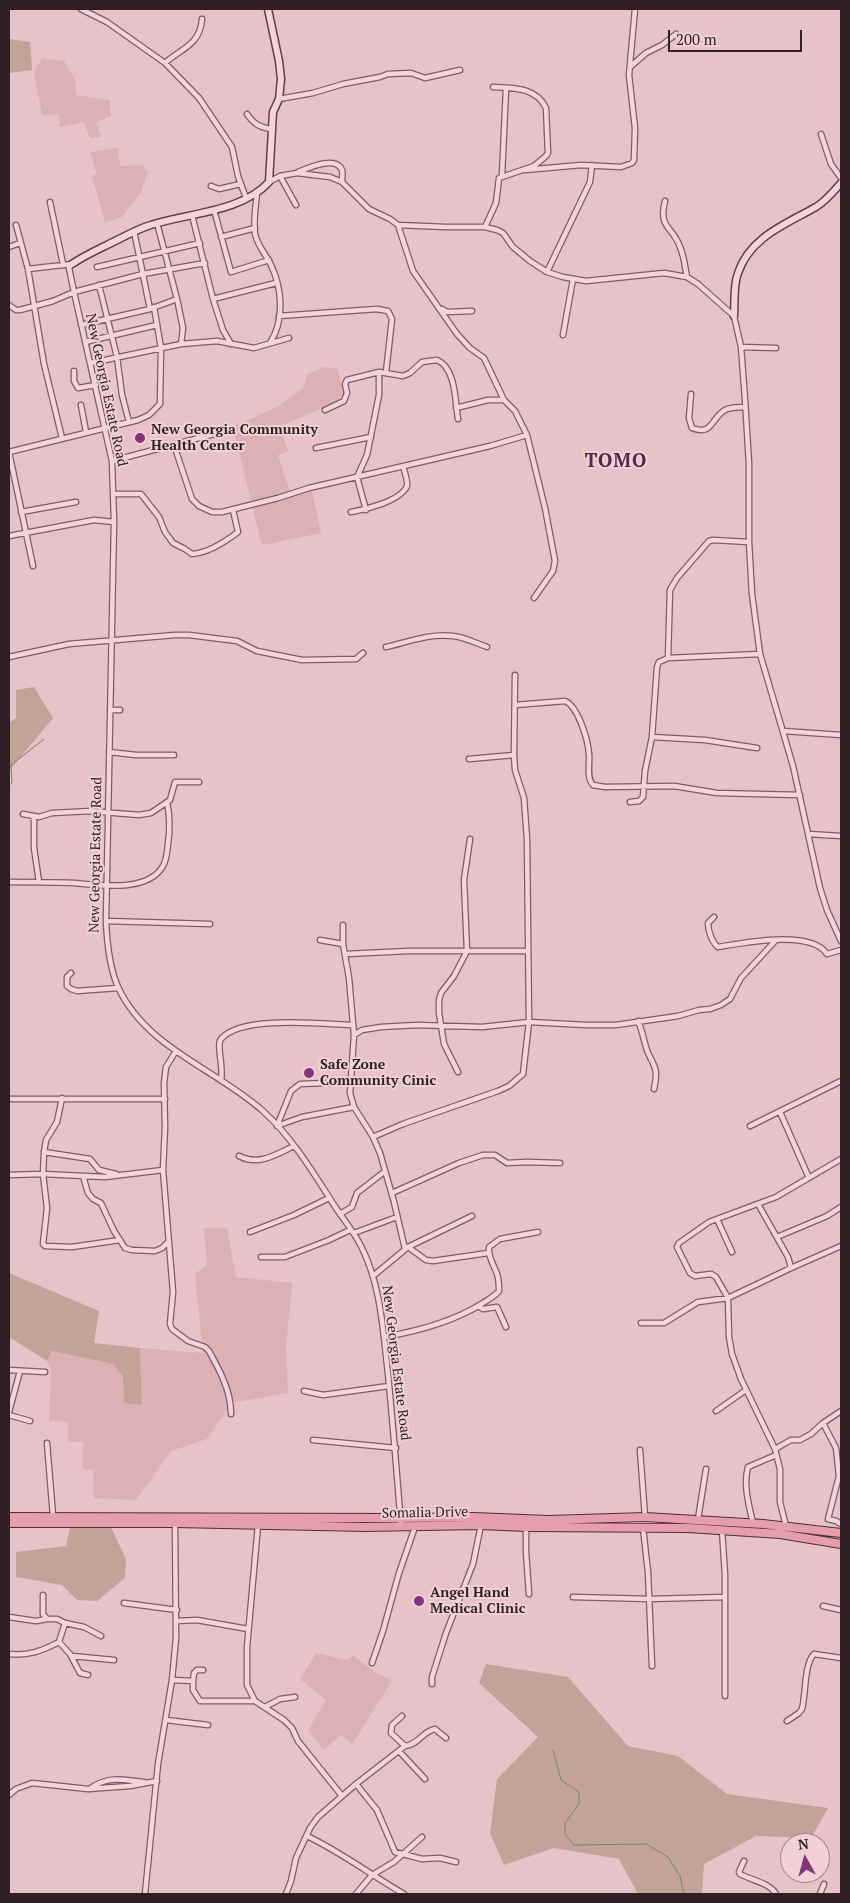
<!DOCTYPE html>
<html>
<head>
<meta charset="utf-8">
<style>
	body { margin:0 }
	#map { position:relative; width:850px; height:1903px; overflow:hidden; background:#e7c2c9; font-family:"PT Serif",serif }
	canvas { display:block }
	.frame { position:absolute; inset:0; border:10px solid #301e25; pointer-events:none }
	.north { position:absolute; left:780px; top:1833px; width:50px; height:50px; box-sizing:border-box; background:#efd1d6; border:1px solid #a3898f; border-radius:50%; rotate:353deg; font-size:14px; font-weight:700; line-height:20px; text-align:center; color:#301e25 }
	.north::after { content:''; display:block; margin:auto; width:18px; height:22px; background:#85347c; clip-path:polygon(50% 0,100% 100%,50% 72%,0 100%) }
	.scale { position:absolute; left:668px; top:30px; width:134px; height:22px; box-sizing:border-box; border:2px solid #301e25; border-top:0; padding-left:6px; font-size:15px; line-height:18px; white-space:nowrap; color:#301e25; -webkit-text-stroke:4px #efd1d6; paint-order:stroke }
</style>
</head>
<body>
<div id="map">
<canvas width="850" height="1903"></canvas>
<div class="frame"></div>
<div class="north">N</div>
<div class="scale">200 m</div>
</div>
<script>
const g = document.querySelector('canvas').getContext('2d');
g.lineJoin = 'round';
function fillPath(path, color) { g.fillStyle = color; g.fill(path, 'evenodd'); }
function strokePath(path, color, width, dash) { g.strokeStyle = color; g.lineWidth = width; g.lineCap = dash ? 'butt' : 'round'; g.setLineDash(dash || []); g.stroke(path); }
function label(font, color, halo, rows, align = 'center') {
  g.font = font + ' "PT Serif",serif'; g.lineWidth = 4; g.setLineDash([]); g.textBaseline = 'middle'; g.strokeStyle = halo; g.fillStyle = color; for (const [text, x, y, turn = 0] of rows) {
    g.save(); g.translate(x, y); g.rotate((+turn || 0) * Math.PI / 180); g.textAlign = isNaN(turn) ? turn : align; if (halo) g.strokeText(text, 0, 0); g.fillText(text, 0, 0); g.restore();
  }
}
fillPath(new Path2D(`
	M42 58 64 61 75 79 76 95 109 100 111 116 96 122 101 137 90 138 84 122 60 127 58 114 42 115 34 72Z
	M118 148 120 166 142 165 148 172 141 192 122 217 105 223 92 176 97 174 90 152Z
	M324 367 337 369 344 393 338 401 279 427 288 451 278 455 291 495 312 491 321 533 262 545 233 427 275 408 303 389 307 374Z
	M204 1228H227L236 1277 292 1283 286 1348 288 1393 231 1403 207 1439 171 1451 136 1500 94 1498 93 1470 82 1469 83 1442H68V1422L49 1421 51 1368 47 1361 52 1351 113 1364 123 1377 124 1403 142 1404 140 1348 203 1353 195 1274 207 1265Z
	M316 1653 347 1660 353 1655 372 1670 392 1681 352 1744 341 1735 324 1750 308 1730 326 1700 300 1679Z`), '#dbb1b3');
fillPath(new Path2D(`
	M9 39 30 42 32 70 9 73Z
	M34 687 53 718 9 771V723L16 718V690Z
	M9 1273 99 1311 94 1343 140 1348 142 1405 124 1403 123 1377 113 1364 52 1351 47 1361 9 1337Z
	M71 1523H109L126 1559 125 1578 97 1601 77 1600 62 1585 16 1577V1552L66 1546Z
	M486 1664 568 1677 628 1746 678 1756 727 1794 828 1808 811 1838 756 1836 704 1864 702 1894H638L619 1859 554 1848 504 1865 490 1833 497 1779 538 1737 479 1683Z`), '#c3a298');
strokePath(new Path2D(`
	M9 785 12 783 11 765 44 739
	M553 1750 561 1780 579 1792V1804L565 1823V1834L574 1845 646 1844 668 1857 680 1876 684 1894`), '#70876c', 1);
const street = new Path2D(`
	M81 9 107 22 165 63 199 98 232 147 238 176 246 198
	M165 63C182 48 200 45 202 19
	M630 67 646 53 662 45 676 34
	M279 99 313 93 343 84 380 77 388 74 411 73 425 78 460 70
	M247 114C254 124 259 127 271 129
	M821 134 831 164 841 178
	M525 170 581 165 621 167 632 163 634 160 635 128 629 75 635 9
	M298 172C308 168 336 155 342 170 343 173 342 179 342 182
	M280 176 296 205
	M502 176 506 88
	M269 182 280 176 297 173 330 177 342 182 369 209 390 219 398 225 445 227H485L497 230 503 233 513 247 530 261 547 272 563 277 586 281 664 273 687 277 698 284 734 316 741 347 745 399 749 464V542L752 594 760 654 793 766 820 888 827 910 841 941
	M211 186 219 189 240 184
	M257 192C256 205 253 221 255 234 258 247 266 254 271 265 282 288 285 320 270 343
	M665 201C658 229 673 226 680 247 684 256 685 267 687 277
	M50 202 63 264
	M214 210 231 272 269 260
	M192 215 213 299 223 330 231 344
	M16 225 28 269 44 364 62 438
	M398 225 413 271 457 334 470 348 484 358 504 400 515 411 527 435 545 508 555 561 553 571 534 598
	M485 227 496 203 499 178 534 166 546 156 548 153 546 108C536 87 513 88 493 87
	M134 231 150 309
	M221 237 255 228
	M9 247 20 243
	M97 267 200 243
	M28 269 72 264 69 268 74 292 112 461 114 522 106 921C107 943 109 967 118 987 146 1048 216 1069 263 1111 293 1138 314 1174 336 1208 344 1220 354 1232 361 1246 381 1285 383 1331 388 1374 393 1425 397 1475 401 1525
	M547 272 590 182 592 165
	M99 285 117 357 122 395 129 422
	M177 299 183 328 181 344
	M213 299 276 283
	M9 305 16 310H20L53 301 74 292 143 274 205 263
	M442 309 447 312 472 311
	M279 316 377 309 388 311 392 319 386 372
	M81 325 150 309 177 299 157 223
	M563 335 573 279
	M85 342 157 325
	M741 347 776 348
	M91 363 181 344 217 341 254 348 289 338
	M74 371V381L78 388 96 385
	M691 394 689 418 692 428C713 436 711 418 725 410 731 407 738 407 745 407
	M81 405 86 432
	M456 408 488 400H504
	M325 410 344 401 347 393 345 384 347 380 379 372 403 376 410 373 422 362 437 360C456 368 455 401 458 419
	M174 445 192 499 199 506 212 512H222L278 498 309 488 490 446 527 435
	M316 448 371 437
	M9 452 138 420 149 415 160 404 161 348 154 307
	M9 452 33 566
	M112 461 229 430
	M114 494H141L159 517 165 532 173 543 185 549 192 554C207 553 225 542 238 532L233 510
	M366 510 357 477 367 455 379 395V372
	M21 512 76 502
	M351 512C364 510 401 501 407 486 408 480 404 471 403 466
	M9 536 94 520 114 522
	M386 647C408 642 430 633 453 636 464 637 476 643 487 647
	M9 657 69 644 175 635H189L237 641 257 651 302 660 356 659 363 653
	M668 658 670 590 677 578 709 541 713 540 749 542
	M515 705 565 701C578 706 588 740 589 754 590 763 586 778 593 785L605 787 674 786 717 793 800 795
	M110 710H120
	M783 731 841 735
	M652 737 705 740 757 748
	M109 752 136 755H174
	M469 759 514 755
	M630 802 639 801 643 797 645 771 652 737 657 667 659 662 668 658 760 654
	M23 814 39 817 52 813 91 811 139 815 151 813 170 800 175 782H199
	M34 817V848L39 882
	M808 834 841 836
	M9 882C30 882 52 882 74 883 98 885 148 893 163 866 167 859 167 852 168 844 170 830 170 816 167 802
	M714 917 708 923C708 930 712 943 718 947 743 943 811 929 827 954L841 950
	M106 921 210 924
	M343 925V944L349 978 354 1035 350 1093 354 1107 373 1137 380 1153 394 1202 405 1249
	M320 940 343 944
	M346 954 408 951H528
	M71 973 67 977V986L71 989 77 991 118 988
	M638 1021C643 1032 644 1043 648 1053 656 1069 658 1070 654 1089
	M354 1035 362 1030 381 1027 417 1025 482 1027 529 1022 586 1025H616L678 1016 699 1010 710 1009 721 1005 730 999 741 978 776 940
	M176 1051 166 1067 164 1083 165 1127 163 1170 173 1292 170 1324 172 1329 188 1341 205 1347 209 1351C220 1371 231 1391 231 1414
	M458 1072 444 1044 439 1013V1000L441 993 454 976 467 951 464 880 470 839
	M221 1080C224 1068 216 1045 221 1039 241 1015 323 1024 352 1025
	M62 1098 57 1122 46 1140 44 1152 43 1174 47 1208 43 1244 45 1246 72 1247 120 1240
	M9 1099H165
	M780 1112 809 1178
	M277 1126 291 1091 300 1084 351 1082
	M277 1126 302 1117 354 1107
	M750 1126 841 1081
	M373 1137 403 1124 498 1091 509 1086 523 1074 529 1022 527 839 524 798 515 770 514 755 515 675
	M44 1152 90 1159 99 1170 116 1174
	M239 1156C259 1166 275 1155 294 1146
	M9 1175 43 1174 105 1177 163 1170
	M83 1176 88 1193 93 1199 101 1203 114 1231 125 1248 132 1250 155 1251 162 1248 168 1242
	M392 1193 459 1163 483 1155H495L507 1163 527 1162 560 1163
	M758 1204 788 1257 791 1268
	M340 1214 352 1207 357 1193 384 1172
	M717 1219 732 1252
	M250 1232 294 1215 329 1198
	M354 1233 397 1217
	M777 1237 827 1216 841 1207
	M408 1247 426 1260 433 1261 488 1253
	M261 1257H285L329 1240 350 1230
	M373 1276 408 1247 472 1216
	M478 1306 483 1309 497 1307 506 1327
	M641 1323H664L698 1302 728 1298 791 1268 841 1246
	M384 1337C419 1331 453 1322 483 1303 489 1299 495 1296 499 1291 499 1285 499 1280 497 1274 494 1265 488 1258 489 1247L500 1239 538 1232
	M9 1370 45 1372
	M304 1391 323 1395 389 1386
	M716 1411 746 1390
	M9 1412 20 1371
	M9 1415 30 1421
	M823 1423 836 1448 839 1476 828 1519 836 1521 841 1524
	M313 1440 396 1448
	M47 1443 53 1516
	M775 1449 791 1440H800L811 1434 823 1423 841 1411
	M640 1450 645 1517
	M698 1519 706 1469
	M753 1523C749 1506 743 1485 748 1467L776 1455
	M258 1525 247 1647V1685L255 1701 284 1720 292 1728 298 1741 342 1796
	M786 1526 780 1502V1469L775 1449 741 1379 732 1354 729 1337 728 1298 716 1277 711 1274 695 1276 690 1273 677 1247 679 1243 709 1222 776 1197 841 1159
	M526 1527V1552L529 1594
	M643 1528 648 1572 652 1666
	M722 1530 725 1575V1696
	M43 1595V1614L47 1619H57L65 1623
	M573 1597 649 1599 725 1597
	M124 1603 177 1610
	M823 1606 841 1610
	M9 1617 36 1621 47 1619
	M177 1621 197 1620 248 1629
	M59 1642 70 1654 80 1673 88 1675
	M9 1654C28 1656 42 1651 59 1642L65 1623 84 1627 101 1636
	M72 1656 114 1660
	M372 1663 383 1631 399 1573 415 1527
	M172 1680 193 1681 194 1673 197 1670H203
	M193 1681V1690L200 1701H255
	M432 1684V1677L446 1633 473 1564 481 1525
	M265 1707 280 1699 295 1697
	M402 1716 392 1725 391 1733 405 1746
	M166 1720 208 1725
	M787 1721 799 1713 802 1709C806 1694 804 1664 814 1654L841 1658
	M399 1751 425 1779
	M356 1784 377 1810 395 1852 422 1859 440 1858 456 1862
	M89 1789C110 1775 121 1780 144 1782
	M9 1795 16 1789 32 1783 88 1789 130 1786 157 1781
	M307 1836C341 1852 371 1875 404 1894
	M744 1861 739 1872 740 1874C751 1880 770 1883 776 1894
	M145 1894 158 1764 172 1680 176 1638 175 1523
	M286 1894 291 1881 296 1858 310 1828 318 1817 356 1784 405 1746C418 1745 423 1731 435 1729L446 1738
	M356 1894 372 1875 394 1862 422 1837
	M820 1894 824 1884`);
const secondary = new Path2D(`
	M72 264C85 255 99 249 113 242 126 236 137 229 151 225 188 213 242 212 269 182L273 112 279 99 281 79 279 61 268 9
	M734 316C735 303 733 286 738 273 750 237 786 224 816 207 826 201 834 191 841 183`);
const primary = new Path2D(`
	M9 1517 400 1518 474 1517 548 1520 645 1517 763 1524 841 1533
	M9 1523H175L365 1527 481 1525 526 1527 688 1528 780 1534 841 1544`);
strokePath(street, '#7e5c68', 7);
strokePath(secondary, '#603f4c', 9);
strokePath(primary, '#4c2f3c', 10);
strokePath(street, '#f3d4da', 4.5);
strokePath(secondary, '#f3d4da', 6);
strokePath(primary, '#e69eac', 8);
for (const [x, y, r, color] of [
	[140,438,6,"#85347c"],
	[309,1073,6,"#85347c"],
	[419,1601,6,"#85347c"]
]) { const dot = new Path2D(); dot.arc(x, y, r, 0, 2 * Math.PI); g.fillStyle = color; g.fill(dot); strokePath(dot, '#efd1d6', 2); }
label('14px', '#301e25', '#efd1d6', [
	["New Georgia Estate Road",106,390,78],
	["New Georgia Estate Road",96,855,-89],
	["New Georgia Estate Road",396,1363,83],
	["Somalia Drive",425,1513,-1]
]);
label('bold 14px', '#301e25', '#efd1d6', [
	["New Georgia Community",151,430],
	["Health Center",151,446],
	["Safe Zone",320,1065],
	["Community Cinic",320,1081],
	["Angel Hand",430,1593],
	["Medical Clinic",430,1609]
], 'left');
g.letterSpacing = '1px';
label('bold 19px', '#572346', '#efd1d6', [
	["TOMO",616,462]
]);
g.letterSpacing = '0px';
</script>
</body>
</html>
